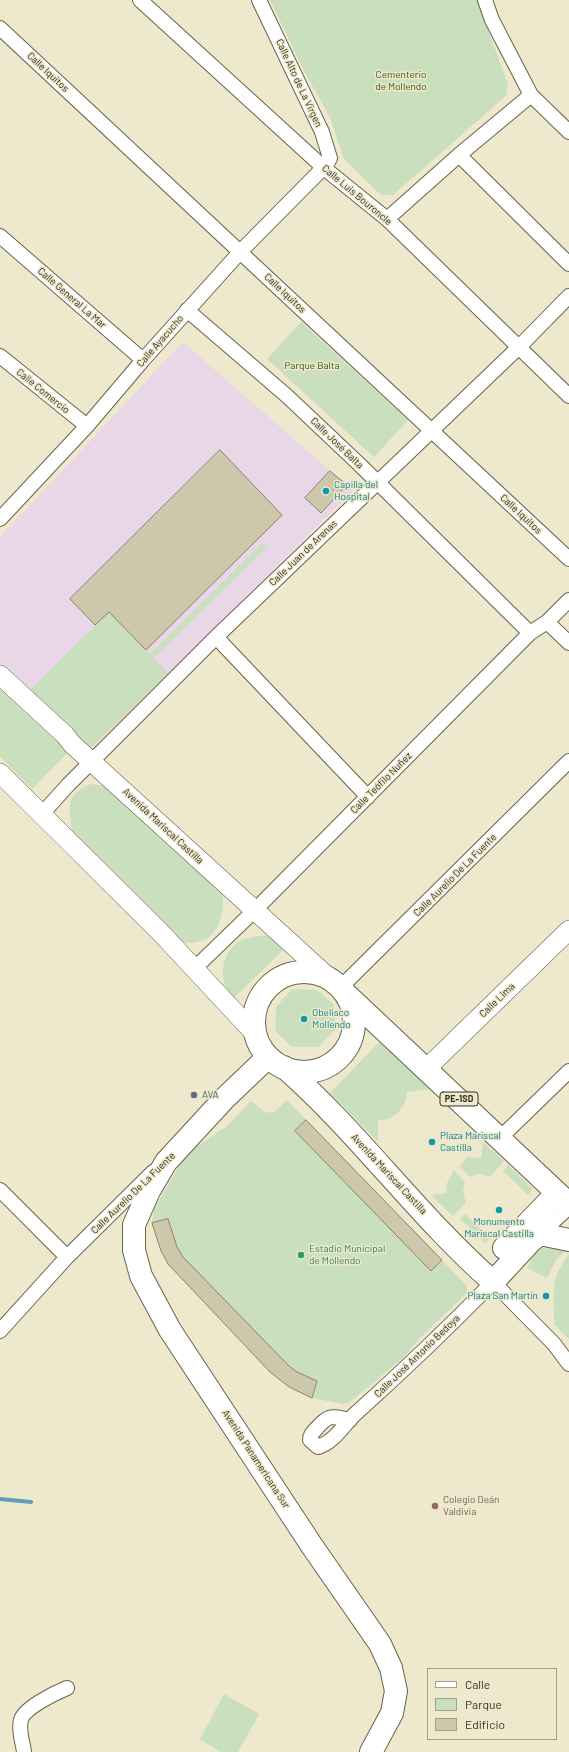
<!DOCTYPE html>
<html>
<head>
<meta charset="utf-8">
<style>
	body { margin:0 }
	#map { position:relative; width:569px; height:1752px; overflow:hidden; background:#eee8cd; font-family:Barlow,sans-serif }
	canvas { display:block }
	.legend { position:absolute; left:427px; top:1668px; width:130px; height:72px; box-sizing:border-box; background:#eee8cd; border:1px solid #a49f8b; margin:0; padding:5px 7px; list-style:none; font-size:12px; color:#343228 }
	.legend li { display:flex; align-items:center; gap:8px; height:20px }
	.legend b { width:20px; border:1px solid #a49f8b }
</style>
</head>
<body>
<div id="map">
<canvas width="569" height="1752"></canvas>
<ul class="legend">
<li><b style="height:5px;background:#fff"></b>Calle</li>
<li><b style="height:11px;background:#cadfbd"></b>Parque</li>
<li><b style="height:11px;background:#cdc7ac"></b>Edificio</li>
</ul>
</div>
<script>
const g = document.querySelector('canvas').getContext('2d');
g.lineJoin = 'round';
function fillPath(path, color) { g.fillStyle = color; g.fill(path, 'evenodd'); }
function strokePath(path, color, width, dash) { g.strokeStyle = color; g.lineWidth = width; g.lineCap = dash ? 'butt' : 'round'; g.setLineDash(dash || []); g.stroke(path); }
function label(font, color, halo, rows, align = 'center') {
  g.font = font + ' Barlow,sans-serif'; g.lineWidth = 3; g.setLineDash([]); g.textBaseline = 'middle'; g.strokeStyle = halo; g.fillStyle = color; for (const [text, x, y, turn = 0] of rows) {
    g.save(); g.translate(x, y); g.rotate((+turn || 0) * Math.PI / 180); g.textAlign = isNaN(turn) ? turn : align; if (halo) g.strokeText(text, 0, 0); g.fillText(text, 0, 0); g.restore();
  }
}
fillPath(new Path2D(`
	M183 342 353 491 87 752 0 669V537Z`), '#e9d7e8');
fillPath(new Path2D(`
	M270 0H477L508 84 506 96 393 195H381L344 159 330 118 302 67Z
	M301 322 408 420 374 457 267 359Z
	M262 543 266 548 154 658 168 673 87 752 27 693 109 612 150 654Z
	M0 680 73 747 32 789 0 756Z
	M91 784 107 786 222 887C226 911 220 943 189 943 184 943 177 940 171 939L72 832C70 809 63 795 91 784Z
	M268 935 287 946 233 999C219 985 219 956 237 943 246 937 257 936 268 935Z
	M292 989 317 990 334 1005 335 1030 318 1047H292L275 1031 276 1007Z
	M380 1041 431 1089 407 1092C406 1108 394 1121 378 1120V1142L330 1093Z
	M287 1100 467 1286V1293L421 1337 403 1358 350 1402 343 1404 312 1398 289 1387 272 1373 168 1264 161 1251 152 1223 154 1209 182 1161 193 1149 227 1126 251 1101 265 1112 273 1113Z
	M483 1142 504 1161 490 1177 479 1174 470 1177 459 1166 468 1157 481 1158Z
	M508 1165 533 1189 528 1195 503 1171Z
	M454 1170 465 1182 463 1192 466 1203 453 1216 431 1195 447 1193 446 1185Z
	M465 1214 490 1238 485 1243 460 1219Z
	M543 1248 566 1250 556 1260 547 1278 527 1268 536 1251Z
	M569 1254V1339L554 1324C555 1292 548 1282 569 1254Z
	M224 1694 259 1714 238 1752H220L200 1739Z`), '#cadfbd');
strokePath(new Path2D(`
	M0 1499 31 1502`), '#639cbc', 4);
const building = new Path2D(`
	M220 450 282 515 146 650 109 612 95 625 70 599Z
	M330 471 347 485 321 513 305 498Z
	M306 1120 442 1260 431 1271 295 1131Z
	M168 1219 177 1247 183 1257 289 1366 297 1372 317 1381 312 1398 289 1387 270 1372 168 1264 161 1251 152 1223Z`);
fillPath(building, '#cdc7ac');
strokePath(building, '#8b856c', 1);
const street = new Path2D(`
	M140 0 324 168 387 219 569 396
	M485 0 492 20 531 95 569 132
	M0 28 569 559
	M459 155 569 264
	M387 219 459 155 531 95
	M0 236 143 360
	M187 310 287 396 360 465 530 633
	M0 356 87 426
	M0 519 87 426 143 360 240 252 327 164 330 158 322 132 259 0
	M547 622 569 643
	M216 637 368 797
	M41 815 68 785 216 637 519 347 569 296
	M195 968 255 910 530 633 547 622 569 600
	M340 988 569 761
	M500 1138 569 1071
	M0 1190 67 1257
	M540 1234 569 1207
	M0 1331 67 1257 153 1172
	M350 1420C331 1416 329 1414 316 1429 312 1433 310 1435 310 1440L318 1447C334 1442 343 1426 354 1415 402 1372 448 1328 493 1282L554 1344 569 1364
	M24 1752C23 1743 18 1730 21 1720 24 1708 55 1693 67 1688`);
const secondary = new Path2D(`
	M0 675 65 735 72 744 328 977
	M0 773 162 934 256 1035
	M426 1069 569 930`);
const primary = new Path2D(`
	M254 1022a50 50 0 1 1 100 0a50 50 0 1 1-100 0Z
	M348 996 569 1204
	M268 1057 224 1099 166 1162 149 1191 134 1225V1250L141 1276 170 1330 312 1546 380 1644 391 1668 396 1691 392 1713 371 1752
	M284 1067C359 1133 418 1216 493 1282L531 1241 540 1234 569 1240
	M504 1248 557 1193`);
strokePath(street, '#69634c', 16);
strokePath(secondary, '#69634c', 20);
strokePath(primary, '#69634c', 24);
strokePath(street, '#fff', 14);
strokePath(secondary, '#fff', 19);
strokePath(primary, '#fff', 22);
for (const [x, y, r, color] of [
	[326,491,4,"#0f9aa8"],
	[304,1019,4,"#0f9aa8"],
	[194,1095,4,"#5c6f8a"],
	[432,1142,4,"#0f9aa8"],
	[499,1210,4,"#0f9aa8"],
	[301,1255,4,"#2e9e5b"],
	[546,1296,4,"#0f9aa8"],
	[435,1506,4,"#8d6e63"]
]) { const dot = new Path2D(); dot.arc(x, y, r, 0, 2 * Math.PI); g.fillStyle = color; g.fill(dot); strokePath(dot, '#eee8cd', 1.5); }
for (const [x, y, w] of [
	[459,1099,38]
]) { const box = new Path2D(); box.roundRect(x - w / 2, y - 7, w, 14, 3); g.fillStyle = '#eee8cd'; g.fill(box); strokePath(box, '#343228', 1); }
label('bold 9px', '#343228', null, [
	["PE-1SD",459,1099]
]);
label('10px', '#343228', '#eee8cd', [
	["Calle Iquitos",48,72,43],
	["Calle Alto de La Virgen",299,83,65],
	["Calle Luis Bouroncle",357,195,40],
	["Calle Iquitos",285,293,43],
	["Calle General La Mar",72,298,41],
	["Calle Ayacucho",160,341,-49],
	["Calle Comercio",43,391,39],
	["Calle José Balta",337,443,44],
	["Calle Iquitos",521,514,43],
	["Calle Juan de Arenas",303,553,-44],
	["Calle Teófilo Nuñez",381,783,-45],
	["Avenida Mariscal Castilla",163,826,43],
	["Calle Aurelio De La Fuente",455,875,-45],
	["Calle Lima",497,1000,-44],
	["Avenida Mariscal Castilla",389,1174,47],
	["Calle Aurelio De La Fuente",133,1193,-44],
	["Calle José Antonio Bedoya",417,1356,-44],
	["Avenida Panamericana Sur",256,1459,57]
]);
label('10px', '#30540b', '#eee8cd', [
	["Cementerio",401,75],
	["de Mollendo",401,87],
	["Parque Balta",312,366]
]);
label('10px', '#0d838f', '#eee8cd', [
	["Capilla del",334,485],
	["Hospital",334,497],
	["Obelisco",312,1013],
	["Mollendo",312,1025],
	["Plaza Mariscal",440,1136],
	["Castilla",440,1148],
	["Monumento",499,1222,"center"],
	["Mariscal Castilla",499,1234,"center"],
	["Plaza San Martín",538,1296,"right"]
], 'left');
label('10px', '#4e5e75', '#eee8cd', [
	["AVA",202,1095]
], 'left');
label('10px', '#27864d', '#eee8cd', [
	["Estadio Municipal",309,1249],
	["de Mollendo",309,1261]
], 'left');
label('10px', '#785e54', '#eee8cd', [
	["Colegio Deán",443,1500],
	["Valdivia",443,1512]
], 'left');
</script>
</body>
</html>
